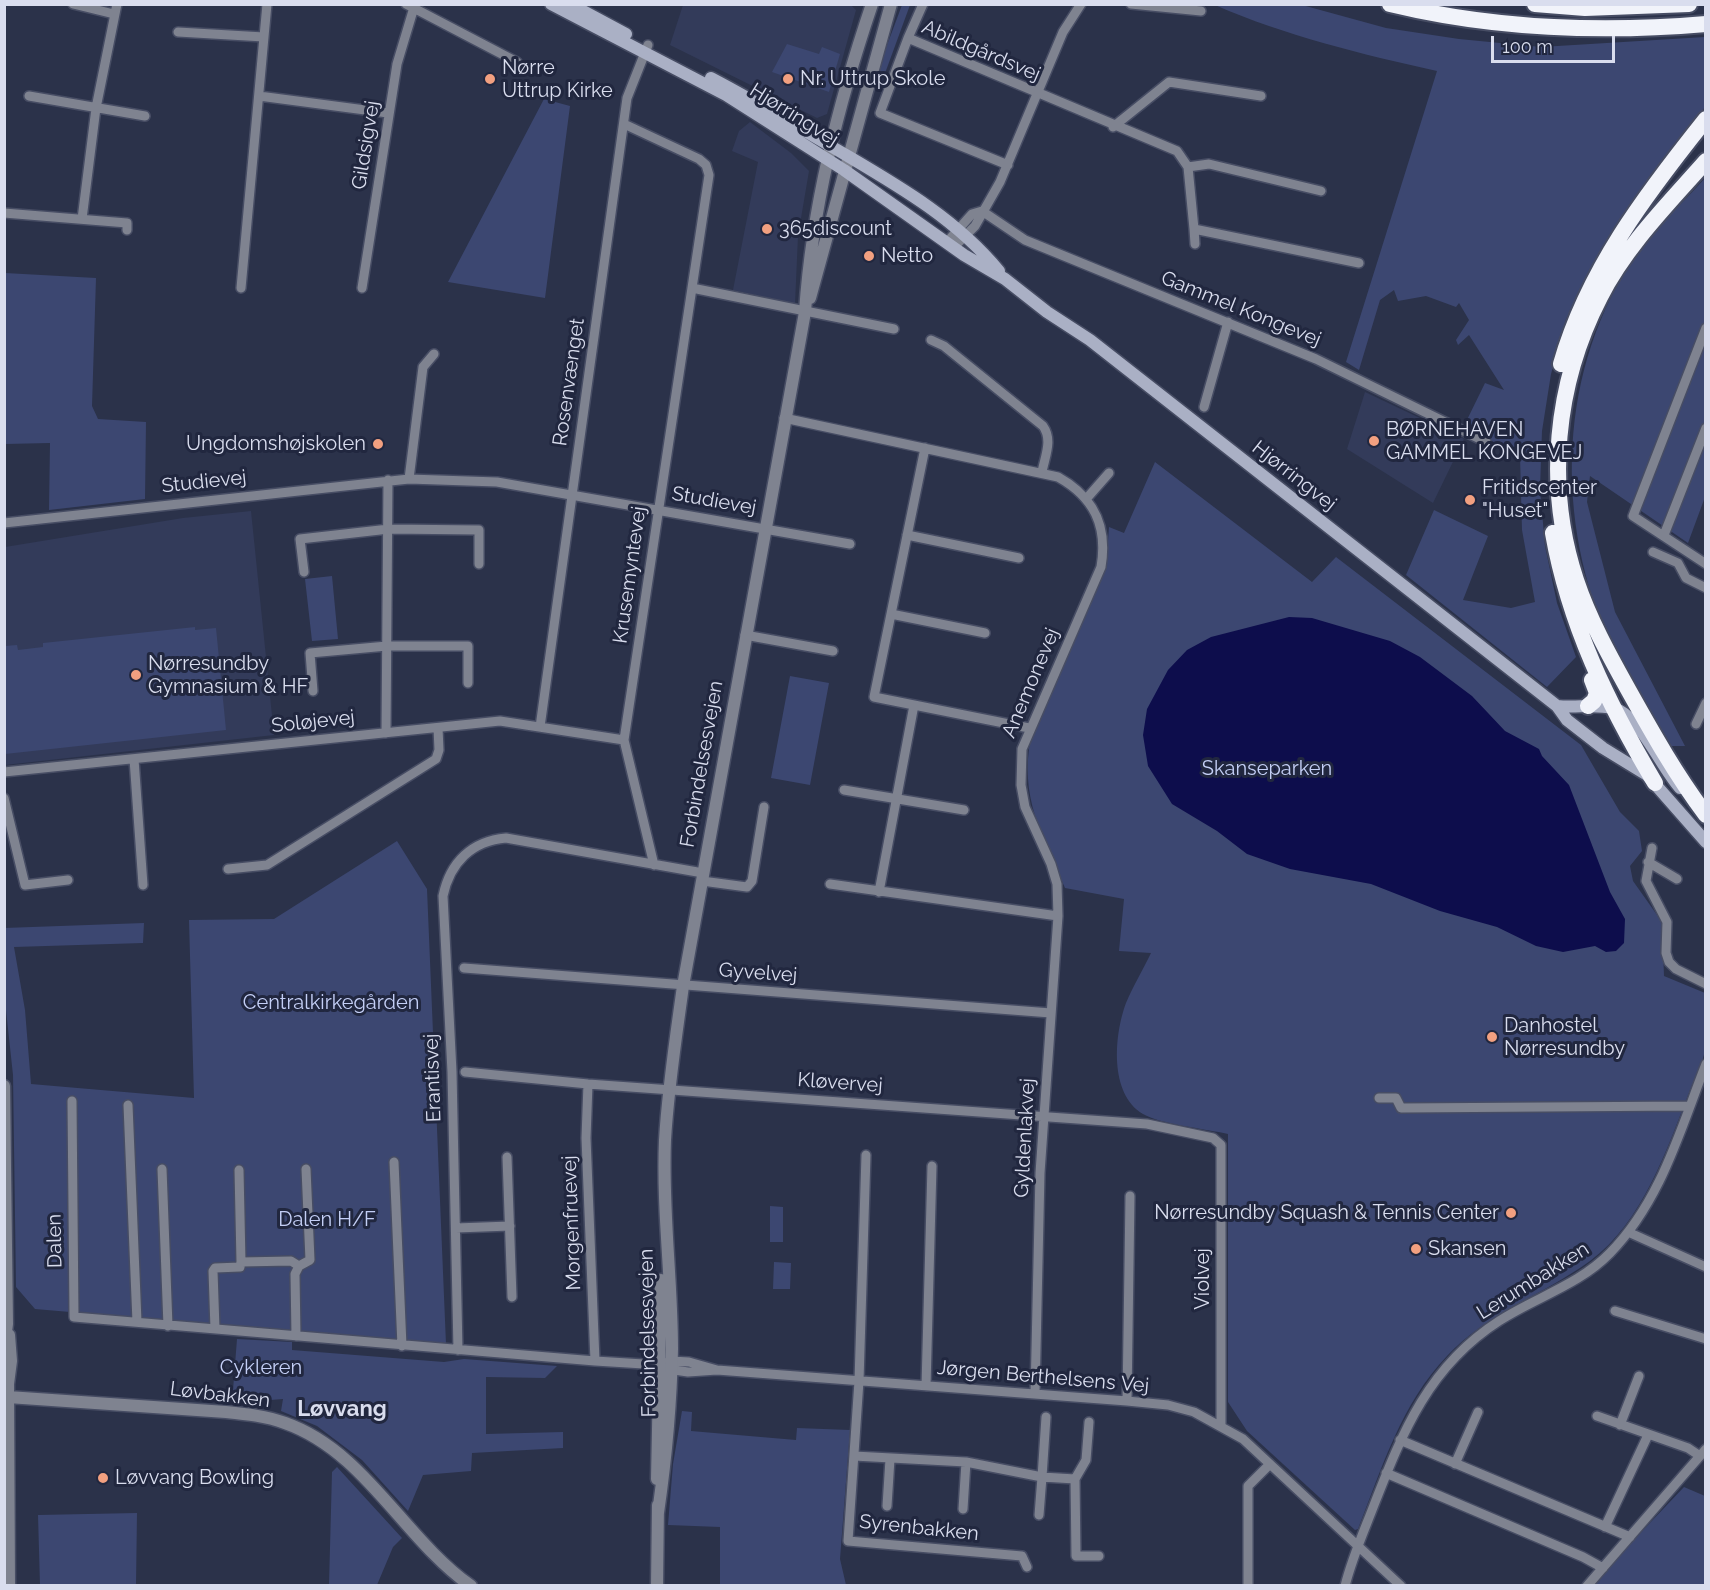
<!DOCTYPE html>
<html>
<head>
<meta charset="utf-8">
<style>
	body { margin:0 }
	#map { position:relative; width:1710px; height:1590px; overflow:hidden; background:#2b324a; font-family:Raleway,sans-serif }
	canvas { display:block }
	.frame { position:absolute; inset:0; border:6px solid #d9ddee; pointer-events:none }
	.scale { position:absolute; left:1491px; top:36px; width:124px; height:27px; box-sizing:border-box; border:3px solid #d9ddee; border-top:0; padding-left:8px; font-size:18px; line-height:21px; white-space:nowrap; color:#d9ddee; -webkit-text-stroke:4px #21273f; paint-order:stroke }
</style>
</head>
<body>
<div id="map">
<canvas width="1710" height="1590"></canvas>
<div class="frame"></div>
<div class="scale">100 m</div>
</div>
<script>
const g = document.querySelector('canvas').getContext('2d');
g.lineJoin = 'round';
function fillPath(path, color) { g.fillStyle = color; g.fill(path, 'evenodd'); }
function strokePath(path, color, width, dash) { g.strokeStyle = color; g.lineWidth = width; g.lineCap = dash ? 'butt' : 'round'; g.setLineDash(dash || []); g.stroke(path); }
function label(font, color, halo, rows, align = 'center') {
  g.font = font + ' Raleway,sans-serif'; g.lineWidth = 6; g.setLineDash([]); g.textBaseline = 'middle'; g.strokeStyle = halo; g.fillStyle = color; for (const [text, x, y, turn = 0] of rows) {
    g.save(); g.translate(x, y); g.rotate((+turn || 0) * Math.PI / 180); g.textAlign = isNaN(turn) ? turn : align; if (halo) g.strokeText(text, 0, 0); g.fillText(text, 0, 0); g.restore();
  }
}
fillPath(new Path2D(`
	M850 4 856 10 827 114 817 118 670 45 683 5Z
	M750 122 791 153 809 171 798 236 795 304 733 290 758 162 732 151 739 131Z
	M1365 392 1464 439 1433 503 1347 449Z
	M251 511 274 735 5 765V547L183 518Z`), '#333b5a');
fillPath(new Path2D(`
	M902 5H910L880 87 874 80Z
	M1215 5H1302L1386 28 1459 39 1541 47 1705 37V107L1604 248 1566 319 1551 374 1542 431 1540 489 1545 546 1557 603 1576 657 1547 687 1406 575 1434 510 1488 536 1463 600 1511 608 1535 602 1522 530 1520 456 1464 426 1485 383 1504 390 1469 335 1458 345 1456 340 1469 320 1459 303 1456 307 1426 296 1398 301 1394 290 1380 300 1359 370 1346 362 1437 71C1361 54 1286 36 1215 5Z
	M787 44 819 54 822 47 840 54 829 92 772 72Z
	M544 99 570 106 545 298 448 282Z
	M1705 178V497L1688 543 1590 476 1587 502 1615 612 1685 746H1667C1649 713 1629 681 1612 647 1553 522 1557 367 1638 252 1657 226 1684 202 1705 178Z
	M5 273 96 278 92 406 98 419 146 422 145 499 49 510 50 443 5 444Z
	M1155 462 1312 582 1336 557 1581 745 1620 812 1639 831 1642 851 1630 866 1633 881 1662 922 1664 976 1705 993C1705 1011 1708 1030 1705 1048 1704 1062 1695 1077 1690 1090 1667 1149 1643 1222 1590 1261 1543 1295 1487 1313 1447 1356 1401 1404 1382 1468 1358 1529L1355 1530 1247 1431 1228 1402V1134C1206 1129 1160 1124 1143 1114 1109 1094 1114 1035 1126 1003 1133 986 1143 970 1151 953L1119 951 1124 899 1065 888C1042 832 1019 799 1031 736L1106 568 1109 527 1124 533Z
	M332 576 338 639 312 641 305 579Z
	M195 627V630L216 628 226 730 5 754V646L17 645 18 650 43 647V643Z
	M790 676 829 683 810 785 771 778Z
	M397 841 427 889 446 1344 35 1309 16 1287 13 1075 5 1001 4 928 144 923 143 943 14 947 25 1010 31 1084 194 1098 189 920 274 919Z
	M770 1206 783 1207V1242H770Z
	M774 1262 791 1263 790 1289H773Z
	M237 1339 292 1342V1350L444 1362 464 1359 557 1366 545 1378 486 1377V1434L563 1432V1448L472 1453 471 1471 423 1475 408 1511 362 1460 317 1426 281 1411 283 1399 232 1403Z
	M682 1411 692 1412 691 1431 796 1440 797 1428 850 1430 840 1559 846 1585H720V1527L668 1525 673 1464Z
	M337 1467 402 1538 393 1547 377 1585H329L332 1472Z
	M1684 1487 1705 1496V1585L1590 1586Z
	M137 1513 136 1585H40L38 1515Z`), '#3c4771');
fillPath(new Path2D(`
	M1289 617 1312 618 1390 641 1420 657 1472 696 1505 731 1539 749 1542 756 1569 785 1610 892 1625 919 1624 943 1616 951 1606 952 1595 946 1563 952 1536 946 1497 927 1440 911 1371 884 1290 869 1247 854 1217 831 1172 804 1148 766 1143 735 1147 709 1168 670 1187 650 1211 637Z`), '#0d0d4c');
const minor = new Path2D(`
	M73 4 114 14
	M406 4 517 62
	M1131 4 1201 11
	M178 32 264 37
	M908 38 923 4
	M29 96 145 116
	M259 96 388 113
	M624 124 699 159 706 165 709 175 624 740 654 865
	M1113 127 1169 82 1261 96
	M1008 165 880 113 908 38 1177 151 1188 167 1194 229 1359 263
	M1188 167 1209 164 1321 191
	M982 211 1025 240 1316 359 1486 442
	M4 213 127 223V230
	M82 219 96 108 117 4
	M1194 229 1195 244
	M947 242 972 214 982 211
	M954 247 975 226 1000 182 1063 32 1081 4
	M241 288 267 4
	M362 288 397 64 415 4
	M692 288 894 329
	M1706 328 1633 516 1706 564
	M931 340 944 346 1043 426C1053 440 1045 456 1042 472
	M1204 407 1228 322
	M784 418 1058 477C1094 497 1108 526 1101 567L1022 749 1021 785 1025 807 1051 864 1057 884 1058 916 1040 1173 1035 1394
	M925 448 874 697 1029 728
	M409 479 423 367 434 354
	M1087 498 1109 473
	M4 523 409 479 497 482 850 544
	M907 535 1019 558
	M1664 535 1706 428
	M1653 552 1678 563 1686 578 1706 588
	M304 572 300 539 389 529 479 530V564
	M891 614 985 633
	M745 635 833 651
	M313 691 310 653 387 646H468V683
	M1696 724 1706 703
	M540 727 627 98 648 45
	M386 733 388 480
	M134 759 143 885
	M4 772 500 721 624 740
	M844 790 964 810
	M4 798 25 885 68 880
	M1652 848 1646 881 1667 922 1666 953 1669 962 1676 969 1706 984
	M1648 862 1677 879
	M228 869 267 865 436 759 439 750 438 728
	M702 881 747 887 752 881 764 807
	M830 884 1058 916
	M879 892 914 705
	M464 968 1051 1013
	M465 1072 588 1084 1147 1124 1213 1138 1221 1145V1424
	M588 1084 586 1138 595 1361
	M1379 1098H1396L1401 1108 1689 1106
	M72 1101 74 1317 595 1361 660 1365 671 1361 689 1362 717 1370
	M128 1105 137 1322
	M866 1155 859 1381 848 1541 1022 1556 1027 1567
	M507 1157 512 1297
	M394 1162 402 1346
	M162 1169 168 1326
	M456 1228 510 1226
	M1628 1232 1706 1267
	M241 1262 291 1261 299 1266 310 1260 306 1169
	M1615 1311 1706 1339
	M215 1329 213 1271 215 1268 240 1267 241 1262 239 1170
	M296 1336 295 1274 299 1266
	M458 1350 452 1072 443 896C450 862 472 841 506 838L703 873
	M667 1369 688 1372 717 1370 1127 1401 1168 1405 1194 1412 1243 1439 1401 1586
	M926 1386 932 1166
	M1127 1401 1130 1196
	M1597 1416 1688 1448 1700 1456
	M1046 1417 1042 1477 1075 1479 1076 1556H1099
	M1620 1425 1639 1376
	M1400 1440 1630 1537
	M854 1456 966 1462 963 1509
	M966 1462 1042 1477 1039 1515
	M1455 1464 1478 1412
	M1386 1473 1583 1557 1603 1568
	M1075 1479 1086 1460 1089 1422
	M887 1506 890 1459
	M1605 1527 1648 1435
	M1248 1586V1486L1270 1464
	M1345 1586C1352 1558 1364 1531 1374 1505 1403 1431 1429 1366 1499 1321 1536 1297 1579 1285 1610 1253 1661 1201 1680 1130 1706 1064
	M1587 1586 1706 1449`);
const tertiary = new Path2D(`
	M810 298 891 4
	M4 1086 7 1324 4 1347
	M9 1335 11 1361 8 1384 9 1586
	M8 1397 226 1412C246 1414 266 1416 285 1423 365 1451 404 1539 471 1586
	M657 1479 661 1280
	M658 1513C666 1458 671 1404 672 1349 672 1279 662 1210 665 1140 668 1088 676 1037 683 986L805 312C812 207 838 105 872 4
	M657 1586 658 1505`);
const secondary = new Path2D(`
	M551 4 726 95 844 170 964 255 1005 279 1047 312 1090 340 1557 706 1567 720 1603 748 1647 775 1706 842
	M570 4 626 34
	M711 78C757 102 801 129 846 155 902 188 957 220 999 271
	M1557 706C1575 708 1595 704 1613 708 1640 715 1660 766 1680 788`);
const motorway = new Path2D(`
	M1390 4C1493 29 1600 33 1706 24
	M1535 4 1585 8 1689 4
	M1706 161C1668 204 1626 246 1600 297 1555 384 1545 487 1576 580 1589 619 1609 655 1629 691 1653 734 1676 775 1706 815
	M1561 364C1588 270 1646 194 1706 119
	M1553 533C1569 624 1608 704 1655 783
	M1588 706 1594 701 1597 693 1592 680`);
strokePath(minor, '#474d64', 12);
strokePath(tertiary, '#474d64', 15);
strokePath(secondary, '#474d64', 15);
strokePath(motorway, '#474d64', 20);
strokePath(minor, '#7f8390', 9);
strokePath(tertiary, '#7f8390', 12);
strokePath(secondary, '#aab0c5', 12);
strokePath(motorway, '#f1f3fa', 16);
for (const [x, y, r, color] of [
	[490,79,6,"#f2a080"],
	[788,79,6,"#f2a080"],
	[767,229,6,"#f2a080"],
	[869,256,6,"#f2a080"],
	[1374,441,6,"#f2a080"],
	[378,444,6,"#f2a080"],
	[1470,500,6,"#f2a080"],
	[136,675,6,"#f2a080"],
	[1492,1037,6,"#f2a080"],
	[1511,1213,6,"#f2a080"],
	[1416,1249,6,"#f2a080"],
	[103,1478,6,"#f2a080"]
]) { const dot = new Path2D(); dot.arc(x, y, r, 0, 2 * Math.PI); g.fillStyle = color; g.fill(dot); strokePath(dot, '#21273f', 2); }
label('20px', '#d9ddee', '#21273f', [
	["Abildgårdsvej",981,51,23],
	["Hjørringvej",794,115,32],
	["Gildsigvej",366,145,-81],
	["Gammel Kongevej",1241,309,22],
	["Rosenvænget",569,382,-82],
	["Hjørringvej",1294,476,38],
	["Studievej",204,482,-6],
	["Studievej",714,501,10],
	["Krusemyntevej",630,575,-82],
	["Anemonevej",1031,683,-67],
	["Soløjevej",313,722,-6],
	["Forbindelsesvejen",702,764,-80],
	["Gyvelvej",758,973,4],
	["Erantisvej",433,1078,-92],
	["Kløvervej",840,1083,4],
	["Gyldenlakvej",1025,1138,-87],
	["Morgenfruevej",572,1223,-92],
	["Dalen",55,1241,-91],
	["Violvej",1203,1279,-90],
	["Lerumbakken",1533,1281,-32],
	["Forbindelsesvejen",648,1333,-91],
	["Jørgen Berthelsens Vej",1043,1377,5],
	["Løvbakken",220,1395,7],
	["Syrenbakken",919,1528,6]
]);
label('20px', '#d9ddee', '#21273f', [
	["Nørre",502,68],
	["Uttrup Kirke",502,91],
	["Nr. Uttrup Skole",800,79],
	["365discount",779,229],
	["Netto",881,256],
	["BØRNEHAVEN",1386,430],
	["GAMMEL KONGEVEJ",1386,453],
	["Ungdomshøjskolen",366,444,"right"],
	["Fritidscenter",1482,488],
	["\"Huset\"",1482,511],
	["Nørresundby",148,664],
	["Gymnasium & HF",148,687],
	["Danhostel",1504,1026],
	["Nørresundby",1504,1049],
	["Nørresundby Squash & Tennis Center",1499,1213,"right"],
	["Skansen",1428,1249],
	["Løvvang Bowling",115,1478]
], 'left');
label('20px', '#c4cff6', '#21273f', [
	["Skanseparken",1267,769],
	["Centralkirkegården",331,1003],
	["Dalen H/F",327,1220],
	["Cykleren",261,1368]
]);
label('bold 22px', '#d9ddee', '#21273f', [
	["Løvvang",342,1409]
]);
</script>
</body>
</html>
